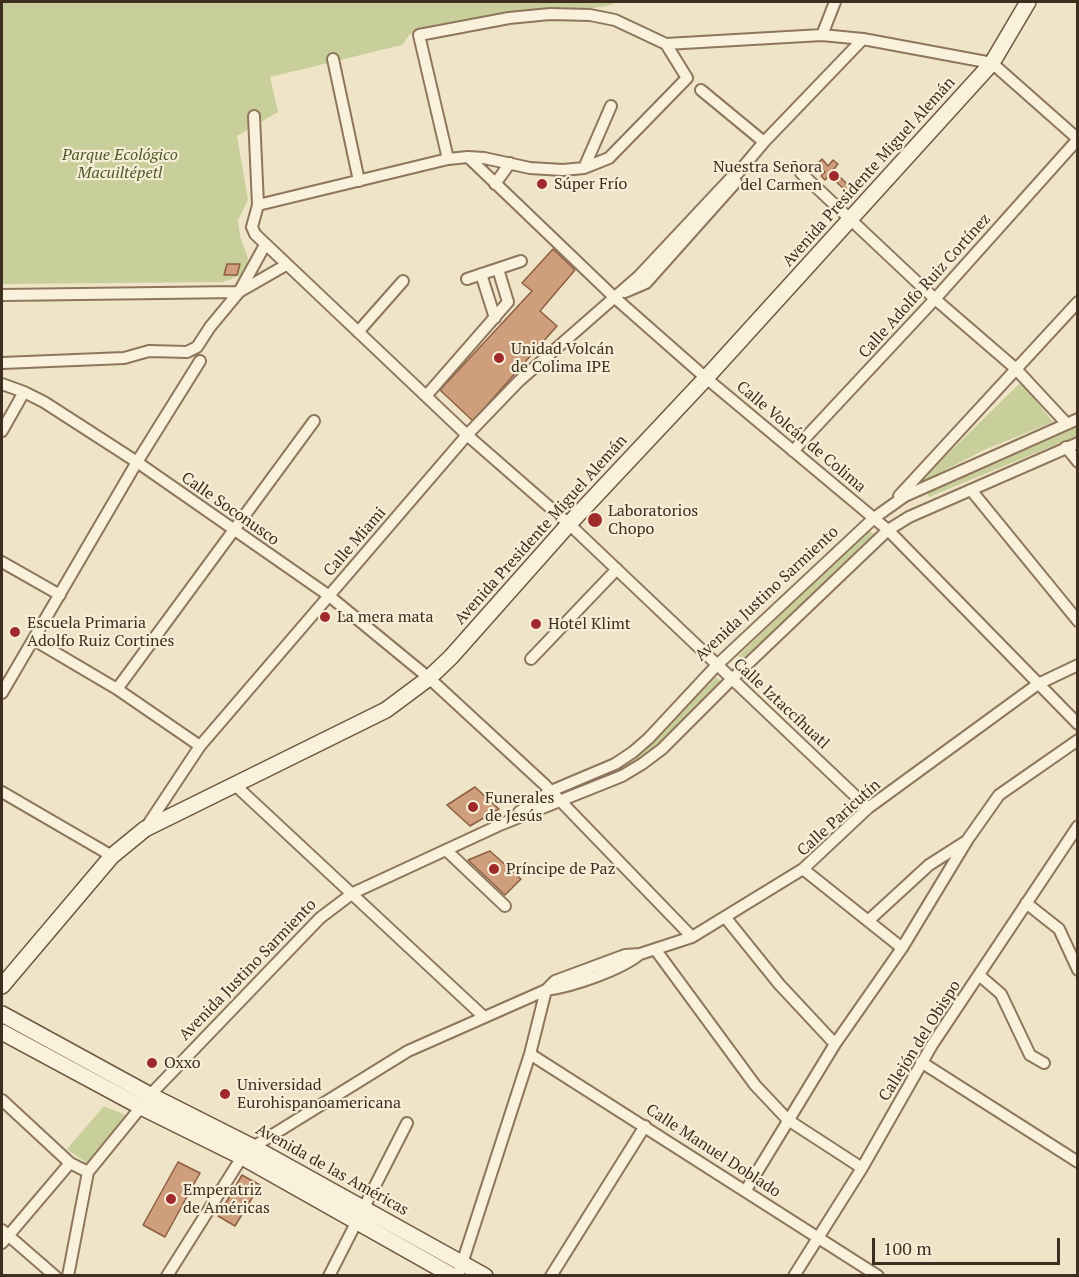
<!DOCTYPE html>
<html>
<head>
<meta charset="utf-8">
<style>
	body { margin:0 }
	#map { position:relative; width:1079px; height:1277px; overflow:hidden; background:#f0e4c8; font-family:"PT Serif",serif }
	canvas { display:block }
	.frame { position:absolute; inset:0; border:3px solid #3d2e20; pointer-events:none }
	.scale { position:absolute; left:872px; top:1238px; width:188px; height:27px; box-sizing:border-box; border:3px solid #3d2e20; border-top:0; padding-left:8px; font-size:18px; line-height:21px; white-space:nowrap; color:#3d2e20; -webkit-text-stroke:4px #f7eed8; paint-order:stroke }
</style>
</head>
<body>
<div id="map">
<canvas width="1079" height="1277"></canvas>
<div class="frame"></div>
<div class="scale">100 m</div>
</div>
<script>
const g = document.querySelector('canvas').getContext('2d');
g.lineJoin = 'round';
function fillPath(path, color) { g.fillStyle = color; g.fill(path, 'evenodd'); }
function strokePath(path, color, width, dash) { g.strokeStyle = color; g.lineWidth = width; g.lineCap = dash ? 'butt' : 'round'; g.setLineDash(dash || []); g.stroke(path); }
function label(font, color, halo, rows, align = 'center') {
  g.font = font + ' "PT Serif",serif'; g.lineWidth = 4.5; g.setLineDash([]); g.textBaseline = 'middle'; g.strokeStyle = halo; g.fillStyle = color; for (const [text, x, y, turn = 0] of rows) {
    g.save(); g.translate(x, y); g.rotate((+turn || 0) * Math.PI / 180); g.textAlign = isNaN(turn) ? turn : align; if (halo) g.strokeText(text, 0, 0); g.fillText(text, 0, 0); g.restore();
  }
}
fillPath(new Path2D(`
	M2 2H619L607 6 410 34 402 45 270 77 278 112 237 136 248 200 238 220 240 236 248 258 245 274 223 282 2 284Z
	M1021 382 1053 422 984 450 916 485Z
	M1077 425V436L929 497 926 490Z
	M868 530 874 534 744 660 738 656Z
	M716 677 721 681 660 747 637 765 574 791 571 789 572 785 609 771 634 758Z
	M104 1106 125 1115 88 1164 67 1149Z`), '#c9cf9b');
const building = new Path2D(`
	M822 159 828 166 833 160 838 164 833 170 851 188 847 192 829 175 825 180 821 176 825 172 817 164Z
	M553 249 575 270 540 311 557 326 473 421 440 390 532 291 522 283Z
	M227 264H240L237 275H224Z
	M475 787 499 809 470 826 447 805Z
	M490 851 521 879 505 895 468 860Z
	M178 1162 200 1173 165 1237 143 1225Z
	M242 1175 260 1185 235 1226 218 1216Z`);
fillPath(building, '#cf9f7d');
strokePath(building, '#8d5f41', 1.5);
const street = new Path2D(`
	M822 35 835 2
	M333 59 359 181
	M701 90 764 142
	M254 116 258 205 252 227 255 234 467 435 569 524 868 808
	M468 157 614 297 706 378 888 530 1078 724
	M448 159 419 35 509 18 550 14 590 15 615 20 666 44 822 35 863 39 992 63 1078 139
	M584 168 611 106
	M801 173 935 299 1015 368 1067 424
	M495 184 510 163
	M258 205 448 159 468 157 484 158 530 168 563 170 584 168 609 158 687 78 666 44
	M481 274 495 318
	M467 279 521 261
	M625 292 646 283 736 182
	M2 295 239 292 286 265
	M358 332 403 281
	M2 363 124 358 149 351 187 352 197 347 210 327 239 292 265 245
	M2 384 24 392 44 402 137 462 328 595 429 678 545 785 692 937
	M426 396 508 302 498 269
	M2 431 24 392
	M1066 447 1078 462
	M793 451 935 299 1078 139
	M971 490 1078 621
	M899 496 1078 302
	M2 562 60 595
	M34 640 117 689 200 746
	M531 659 617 569
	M117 689 314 421
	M2 693 137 462 200 361
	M235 785 484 1017
	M2 792 112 856
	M519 812 551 791 615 764 633 752 649 738 717 665 874 518 905 496 1078 419
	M145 829 200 746 467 435 519 381 639 276 730 179 738 173 764 142 863 39
	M446 850 505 906
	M803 869 902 948
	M1026 903 1059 929 1078 970
	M725 917 779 984 835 1044
	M868 921 929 865 965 842
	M655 949 755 1085 788 1120 862 1168
	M979 975 1001 994 1030 1055 1044 1063
	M546 990 555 981 625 955 640 954 692 937 803 869 868 808 1038 684 1078 665
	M530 1054 878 1276
	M921 1062 1078 1162
	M150 1095 320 918 353 893 502 824 622 776 642 764 662 749 733 678 888 530 909 517 1078 443
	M2 1100 70 1163 88 1172
	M746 1190 835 1044 902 948 968 839 999 795 1078 740
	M2 1230 55 1276
	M2 1243 70 1163
	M68 1276 88 1172 141 1107
	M167 1276 242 1157 253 1147 408 1051 546 990C571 987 621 970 640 954
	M329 1276 407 1123
	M458 1276 530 1054 546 990
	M551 1276 645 1126
	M794 1276 862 1168 932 1045 1078 826`);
const secondary = new Path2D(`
	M2 986 112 856 145 829 386 710 429 678 451 657 569 524 706 378 992 63 1028 2
	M2 1014 150 1095 253 1147 485 1276
	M2 1032 141 1107 242 1157 453 1276`);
strokePath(street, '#8d765c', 14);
strokePath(secondary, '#6f573f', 18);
strokePath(street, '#faf1dc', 10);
strokePath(secondary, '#faf1dc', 15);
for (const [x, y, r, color] of [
	[834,176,6,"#9e2a2b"],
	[542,184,6,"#9e2a2b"],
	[499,358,6,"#9e2a2b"],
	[595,520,8,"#9e2a2b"],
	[325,617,6,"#9e2a2b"],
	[536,624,6,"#9e2a2b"],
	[15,632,6,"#9e2a2b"],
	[473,807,6,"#9e2a2b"],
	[494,869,6,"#9e2a2b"],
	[152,1063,6,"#9e2a2b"],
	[225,1094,6,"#9e2a2b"],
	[171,1199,6,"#9e2a2b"]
]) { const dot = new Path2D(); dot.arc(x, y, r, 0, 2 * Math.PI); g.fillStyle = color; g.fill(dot); strokePath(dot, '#f7eed8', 2); }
label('italic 16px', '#4d5a26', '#f7eed8', [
	["Parque Ecológico",120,155],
	["Macuiltépetl",120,173]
]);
label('16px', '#3d2e20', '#f7eed8', [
	["Nuestra Señora",822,167,"right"],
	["del Carmen",822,185,"right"],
	["Súper Frío",554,184],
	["Unidad Volcán",511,349],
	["de Colima IPE",511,367],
	["Laboratorios",608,511],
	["Chopo",608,529],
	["La mera mata",337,617],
	["Escuela Primaria",27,623],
	["Adolfo Ruiz Cortines",27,641],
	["Hotel Klimt",548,624],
	["Funerales",485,798],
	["de Jesús",485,816],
	["Príncipe de Paz",506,869],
	["Oxxo",164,1063],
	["Universidad",237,1085],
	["Eurohispanoamericana",237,1103],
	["Emperatriz",183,1190],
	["de Américas",183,1208]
], 'left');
label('16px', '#3d2e20', '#f7eed8', [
	["Avenida Presidente Miguel Alemán",869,172,-48],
	["Calle Adolfo Ruiz Cortínez",925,286,-48],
	["Calle Volcán de Colima",801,437,40],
	["Calle Soconusco",230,509,35],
	["Avenida Presidente Miguel Alemán",541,530,-48],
	["Calle Miami",355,542,-49],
	["Avenida Justino Sarmiento",767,594,-43],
	["Calle Iztaccíhuatl",781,704,43],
	["Calle Paricutín",839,818,-42],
	["Avenida Justino Sarmiento",248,970,-46],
	["Callejón del Obispo",920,1041,-58],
	["Calle Manuel Doblado",713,1151,33],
	["Avenida de las Américas",332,1170,29]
]);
</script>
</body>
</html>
